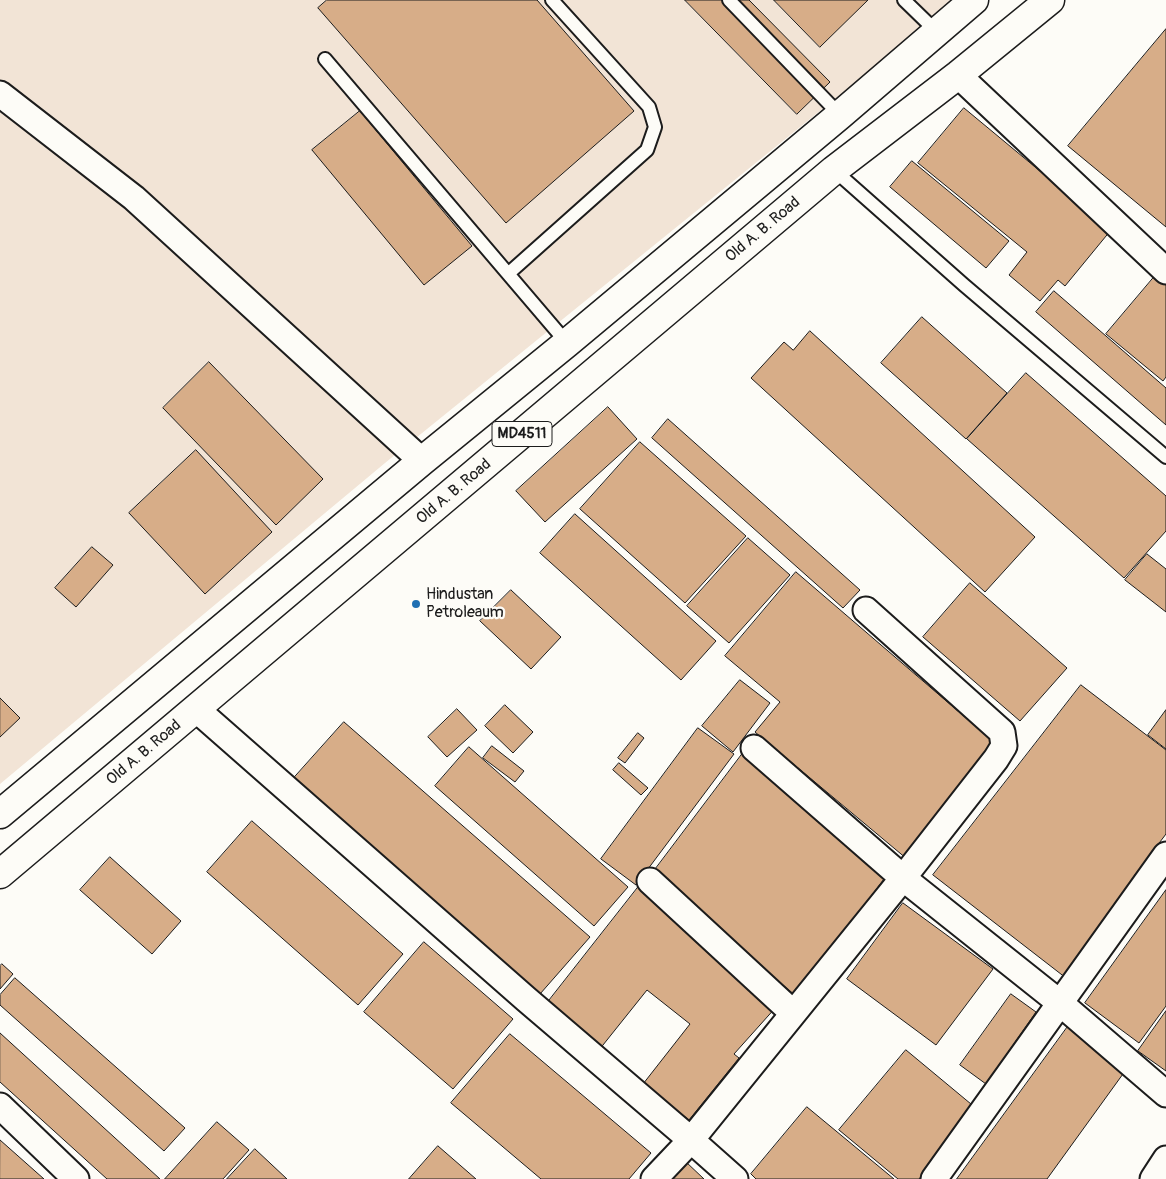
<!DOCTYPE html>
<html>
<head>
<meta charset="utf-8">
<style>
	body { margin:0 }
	canvas { display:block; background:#fdfcf7 }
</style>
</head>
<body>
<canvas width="1166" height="1179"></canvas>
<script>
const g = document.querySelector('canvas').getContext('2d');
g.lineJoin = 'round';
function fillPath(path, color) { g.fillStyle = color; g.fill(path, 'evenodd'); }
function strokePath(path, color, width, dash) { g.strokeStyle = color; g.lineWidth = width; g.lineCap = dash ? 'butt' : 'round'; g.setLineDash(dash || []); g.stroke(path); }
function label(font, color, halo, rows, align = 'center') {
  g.font = font + ' Pangolin,sans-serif'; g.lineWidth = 4.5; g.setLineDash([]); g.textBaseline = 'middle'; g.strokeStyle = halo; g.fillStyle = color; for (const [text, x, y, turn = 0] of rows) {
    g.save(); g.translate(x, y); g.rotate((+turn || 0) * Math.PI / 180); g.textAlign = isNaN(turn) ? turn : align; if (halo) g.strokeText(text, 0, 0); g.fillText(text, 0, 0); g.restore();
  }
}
fillPath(new Path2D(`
	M0 0H957L385 463 0 784Z`), '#f2e4d6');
const building = new Path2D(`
	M327 0H537L634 111 506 223 318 8Z
	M685 0H749L830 82 797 114Z
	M774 0H868L820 47Z
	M1166 29V227L1068 146Z
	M964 108 1111 230 1065 286 1058 280 1040 301 1009 275 1027 252 918 163Z
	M360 111 472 246 424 285 312 150Z
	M912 161 1009 241 986 268 890 187Z
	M1155 276 1166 285V377L1163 381 1106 334Z
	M1054 291 1166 388V425L1036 312Z
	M922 317 1007 393 966 439 881 363Z
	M810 331 1035 537 985 592 751 378 784 342 793 350Z
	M209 362 323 479 276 525 163 408Z
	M1026 373 1166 496V531L1124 578 967 439Z
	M608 407 637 439 545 522 516 491Z
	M668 419 860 590 843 608 652 438Z
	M640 442 746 536 685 603 580 509Z
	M196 450 272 532 205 594 129 513Z
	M575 514 716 641 681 680 540 553Z
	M748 538 790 575 729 643 687 606Z
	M92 547 113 565 76 607 55 588Z
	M1147 554 1166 569V612L1125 580Z
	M796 572 1001 748 907 859 755 732 780 702 725 656Z
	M970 583 1067 668 1020 721 923 637Z
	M511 590 561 637 531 669 480 621Z
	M740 680 770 703 733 752 702 726Z
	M1081 685 1166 750V834L1134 876 1141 881 1066 978 933 875Z
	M0 698 20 718 0 737Z
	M505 705 533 732 513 753 485 726Z
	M457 709 477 730 447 757 428 737Z
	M1166 710V749L1148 735Z
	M344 722 590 937 540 994 293 779Z
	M698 728 734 754 636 885 601 859Z
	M638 733 644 738 625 763 618 758Z
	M492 746 524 771 515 782 483 758Z
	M469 747 628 887 594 926 435 786Z
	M743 753 887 875 796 996 651 875Z
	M619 763 648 788 641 795 613 770Z
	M252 821 403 954 358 1005 207 872Z
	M110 857 181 921 152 954 80 890Z
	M643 881 777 1006 734 1054 739 1058 689 1120 643 1084 690 1024 647 990 599 1050 544 1007Z
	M1166 890V1006L1139 1043 1085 1003Z
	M903 903 993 969 936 1045 847 979Z
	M424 942 513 1019 453 1089 364 1012Z
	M2 964 13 974 0 989V966Z
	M15 978 185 1128 164 1151 0 1005V995Z
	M1011 994 1036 1012 986 1084 960 1065Z
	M1166 1011V1071L1138 1051Z
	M1069 1025 1128 1067 1047 1179H957Z
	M0 1033 160 1179H107L0 1082Z
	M510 1034 651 1153 629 1179H541L451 1103Z
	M906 1050 977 1109 919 1179H898L839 1130Z
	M807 1107 894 1179H756L751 1174Z
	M217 1122 249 1150 223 1179H165Z
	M0 1140 44 1179H0Z
	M438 1146 476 1179H409Z
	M255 1149 287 1179H227Z
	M685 1161 704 1179H668Z`);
fillPath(building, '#d7ad88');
strokePath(building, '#1c1c1c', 1);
const service = new Path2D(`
	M729 0 840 115
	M904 0 937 32
	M325 59 567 343
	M834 170 964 285 1166 457
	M509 273 647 150 655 127 649 107 552 0`);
const minor = new Path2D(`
	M958 75 1166 271
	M0 94 134 198 422 461
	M196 709 526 999 691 1140 735 1179
	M754 748 903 878 1060 1003 1166 1094
	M650 881 793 1013
	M0 1106 76 1179
	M654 1179 691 1140 903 878 996 759 1004 746 1002 732 866 610
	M934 1179 1166 855
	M1153 1179 1166 1159`);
const primary = new Path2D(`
	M0 814 422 461 567 343 840 115 974 0
	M0 874 834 170 958 75 1050 0`);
strokePath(service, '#1c1c1c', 16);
strokePath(minor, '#1c1c1c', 29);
strokePath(primary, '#1c1c1c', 31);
strokePath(service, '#fdfcf7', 12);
strokePath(minor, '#fdfcf7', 25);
strokePath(primary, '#fdfcf7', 28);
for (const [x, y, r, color] of [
	[416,604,5,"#1f6fb2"]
]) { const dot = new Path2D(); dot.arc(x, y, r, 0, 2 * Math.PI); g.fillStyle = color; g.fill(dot); strokePath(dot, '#fdfcf7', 2); }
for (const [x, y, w] of [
	[522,434,60]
]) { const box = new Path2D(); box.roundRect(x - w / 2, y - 12.5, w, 25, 4); g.fillStyle = '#fdfcf7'; g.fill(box); strokePath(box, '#1c1c1c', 1); }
label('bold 15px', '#1c1c1c', null, [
	["MD4511",522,434]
]);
label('16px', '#1c1c1c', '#fdfcf7', [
	["Old A. B. Road",763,230,-40],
	["Old A. B. Road",454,492,-40],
	["Old A. B. Road",144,753,-40]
]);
label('16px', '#1c1c1c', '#fdfcf7', [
	["Hindustan",426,595],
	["Petroleaum",426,613]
], 'left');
</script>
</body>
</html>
